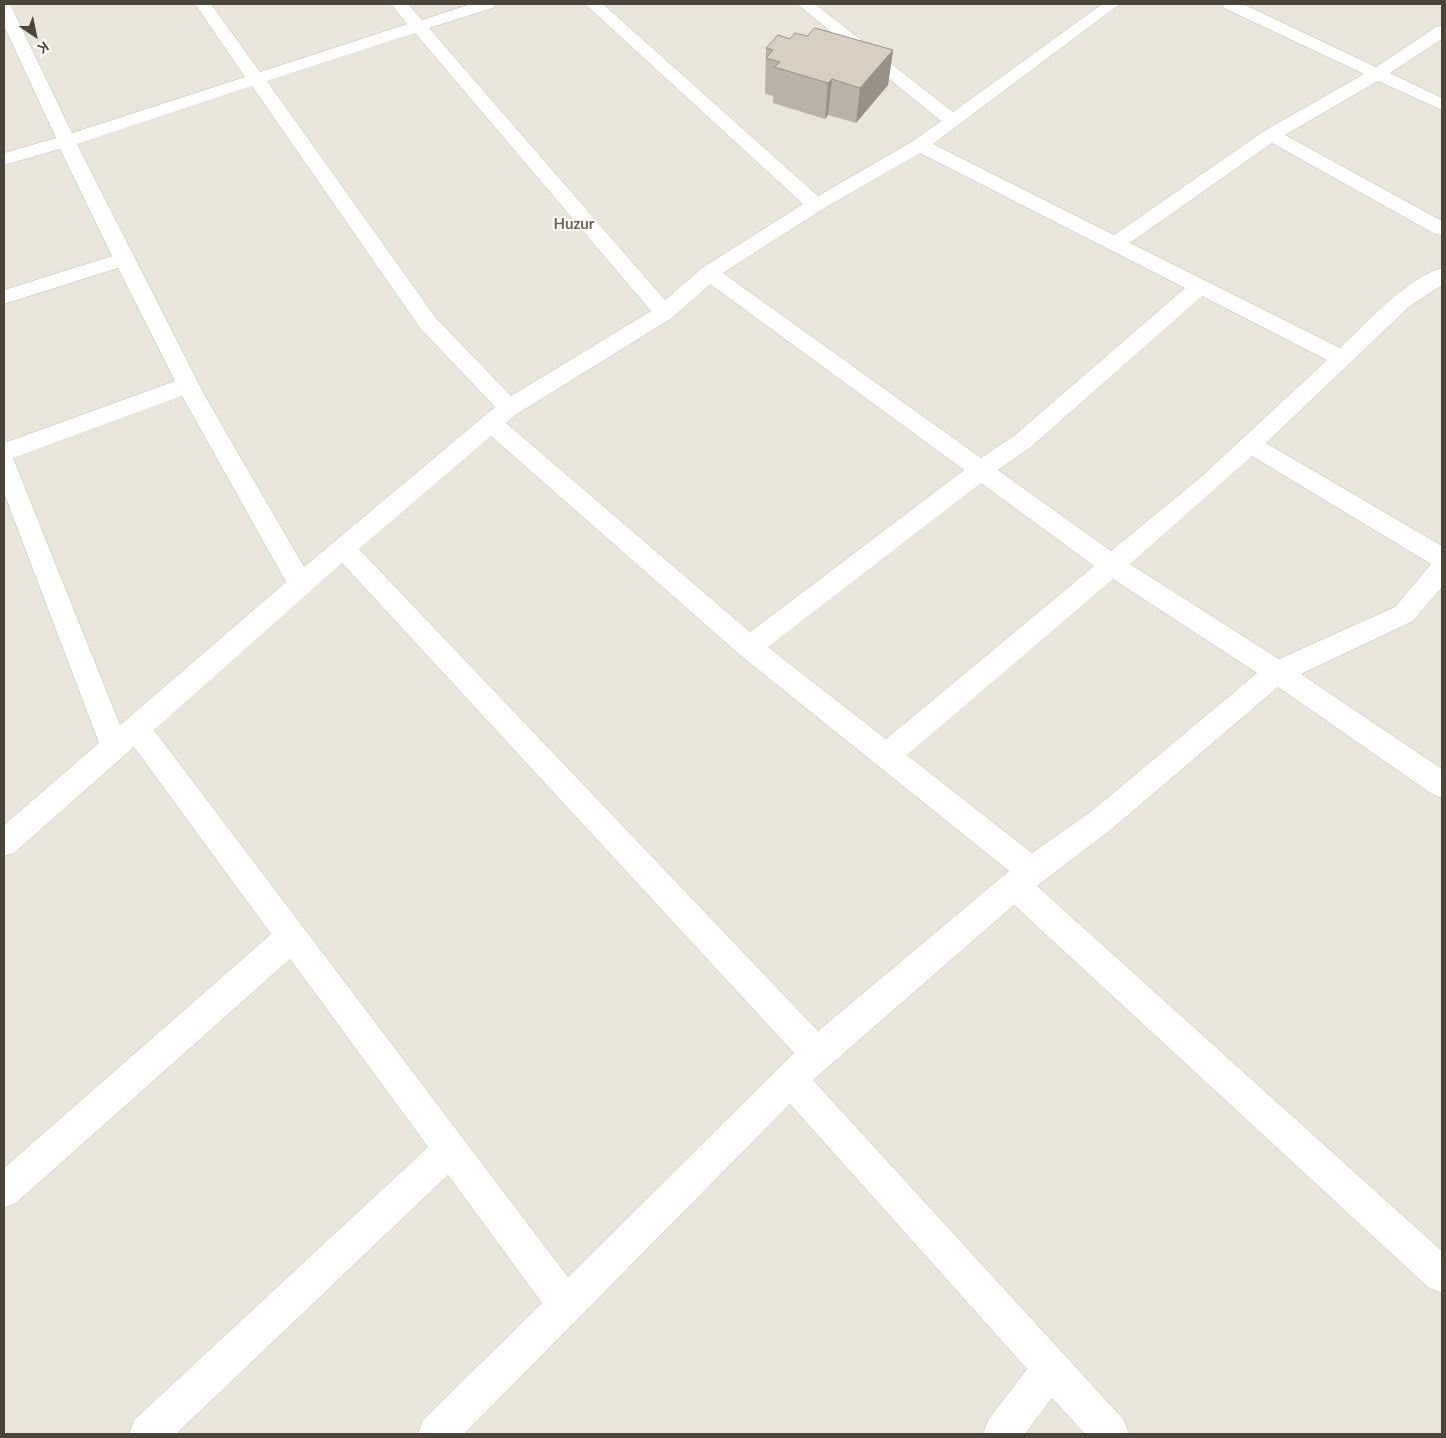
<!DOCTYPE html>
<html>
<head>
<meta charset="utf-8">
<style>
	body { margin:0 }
	#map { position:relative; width:1446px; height:1438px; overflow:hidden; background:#f6f3ec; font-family:Lato,sans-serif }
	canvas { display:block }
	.frame { position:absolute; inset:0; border:5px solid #4b4439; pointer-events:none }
	.north { position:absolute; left:10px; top:10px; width:50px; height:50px; -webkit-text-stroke:4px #fff; paint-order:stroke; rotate:146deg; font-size:14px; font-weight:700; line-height:20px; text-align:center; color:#4b4439 }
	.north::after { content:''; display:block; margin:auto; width:18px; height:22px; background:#4b4439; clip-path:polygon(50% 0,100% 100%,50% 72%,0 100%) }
</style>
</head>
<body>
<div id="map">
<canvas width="1446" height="1438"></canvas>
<div class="frame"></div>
<div class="north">K</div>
</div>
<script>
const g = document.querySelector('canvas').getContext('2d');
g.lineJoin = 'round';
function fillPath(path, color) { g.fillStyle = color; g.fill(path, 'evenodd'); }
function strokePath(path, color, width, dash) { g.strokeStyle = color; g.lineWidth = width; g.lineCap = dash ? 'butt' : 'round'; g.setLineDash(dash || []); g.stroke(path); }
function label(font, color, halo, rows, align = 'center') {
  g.font = font + ' Lato,sans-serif'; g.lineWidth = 4; g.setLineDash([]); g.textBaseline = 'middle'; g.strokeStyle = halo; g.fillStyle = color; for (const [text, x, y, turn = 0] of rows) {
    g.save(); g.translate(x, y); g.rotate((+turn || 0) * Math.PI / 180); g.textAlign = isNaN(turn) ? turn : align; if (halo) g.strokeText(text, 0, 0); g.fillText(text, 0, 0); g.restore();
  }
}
fillPath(new Path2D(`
	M4 4H1442V1434H4Z`), '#eae5da');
const minor = new Path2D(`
	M4 4H10L12 8 72 133 245 77 195 4H211L260 72 407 24 391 4H408L422 20 471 4H495L493 8 429 28 665 300 702 268 803 204 585 4H603L818 196 913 141 941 121 797 4H815L953 112 1102 4H1120L933 144 1114 235 1264 131 1364 74 1224 8 1222 4H1243L1376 67 1436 27 1442 26V39L1390 73 1442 98V110L1378 81 1285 135 1442 221V235L1435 234 1272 143 1130 243 1340 348C1365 324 1409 276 1442 268V285L1410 306 1266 443 1442 546V587L1413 621 1301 674 1442 769V798L1432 794 1278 687 1113 828 1037 886 1442 1251V1293L1429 1288 1014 905 813 1080 1124 1420 1129 1434H1085L1052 1398 1025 1434H983L988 1420 1027 1369 790 1104 464 1434H418L423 1420 542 1303 448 1175 176 1434H129L134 1420 428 1147 290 959 16 1203 4 1208V1168L271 934 134 747 14 853 4 856V825L99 743 4 493V443L175 381 118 268 4 304V290L112 256 60 149 4 165V153L56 138 4 26ZM415 33 651 311 511 396 436 318 267 81ZM252 86 420 328 495 407 304 567 205 396 77 144ZM920 153 1185 288 1015 435 981 458 723 273 823 209ZM710 284 964 470 750 632 506 423 517 414 672 318ZM1202 296 1327 360 1202 476 1111 551 998 470 1031 447ZM182 396 286 582 120 725 13 458ZM491 436 740 655 1009 871 818 1031 359 549ZM1252 456 1431 564 1395 607 1279 659 1130 564ZM981 483 1094 566 886 739 768 647ZM342 563 794 1053 568 1277 154 730ZM1113 579 1257 673 1093 810 1032 853 907 755Z`);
strokePath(minor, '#c2bbae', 1);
fillPath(minor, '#fff');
fillPath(new Path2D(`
	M807 36 893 50 888 85 856 123 828 115 825 119 773 103V96L765 94 766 48 790 39Z`), '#bab2a6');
fillPath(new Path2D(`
	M893 50 888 85 856 123 860 88Z
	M832 79 828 115 825 119 828 83Z`), '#979187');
const building = new Path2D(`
	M815 28 893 50 860 88 832 79 828 83 774 67 780 62 766 58 773 50 766 48 778 35 790 39 795 33 807 36Z`);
fillPath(building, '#d8cfc1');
strokePath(building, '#979187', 1);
label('bold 15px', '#6e6250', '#fff', [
	["Huzur",574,224]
]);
</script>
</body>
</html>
